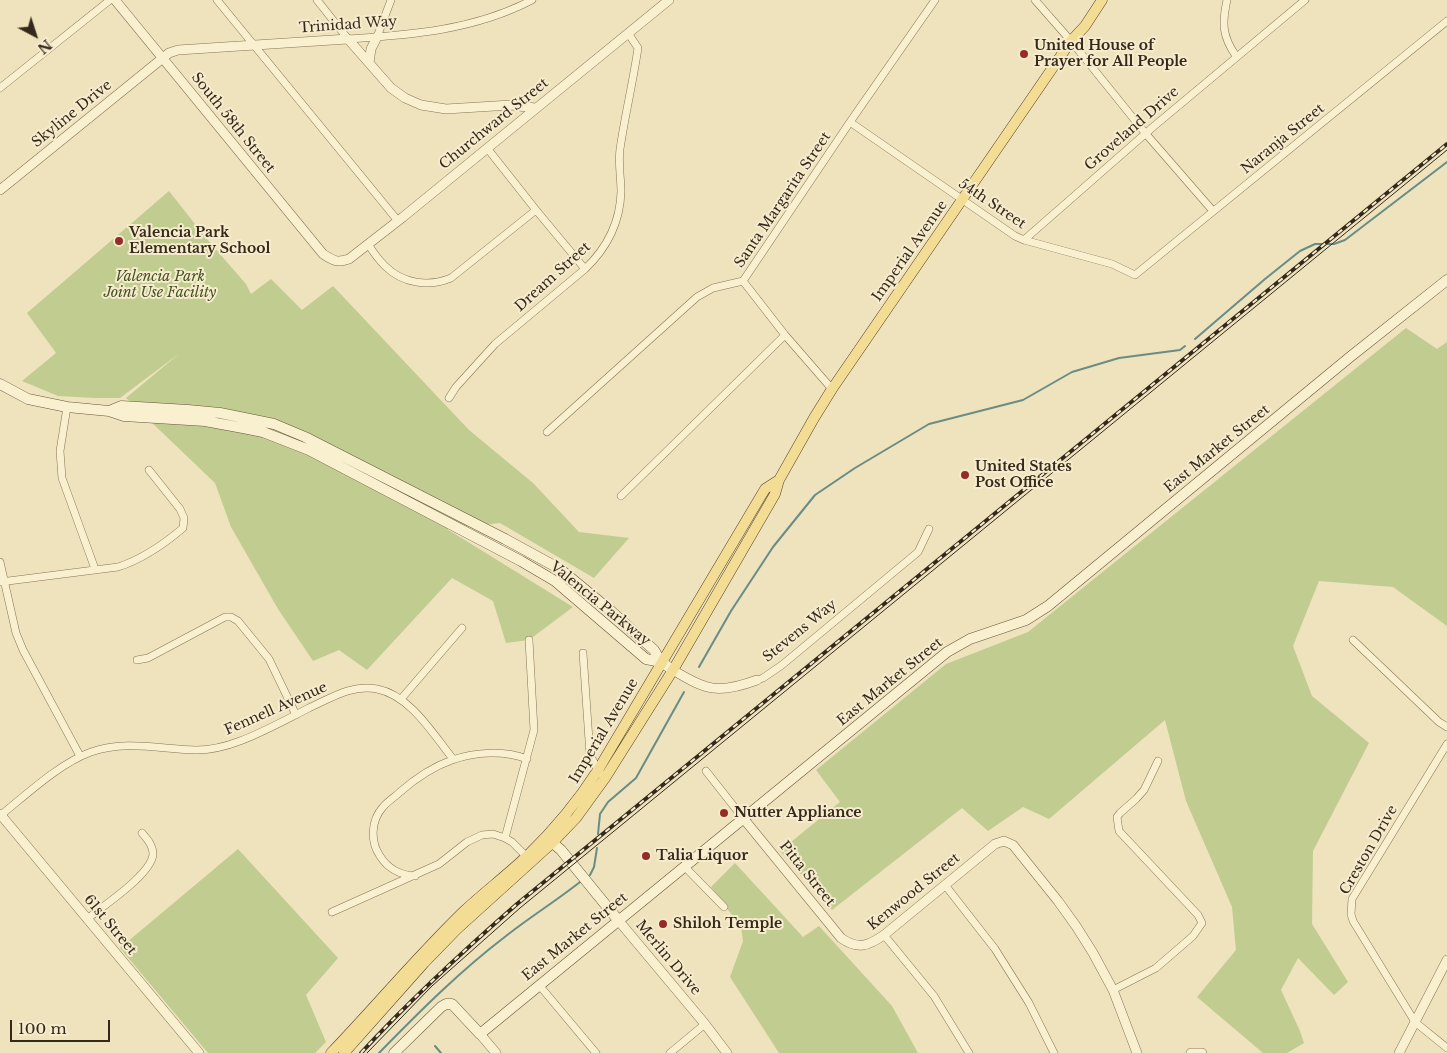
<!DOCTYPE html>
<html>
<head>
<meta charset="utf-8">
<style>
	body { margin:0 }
	#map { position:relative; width:1447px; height:1053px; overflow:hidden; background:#eee3bd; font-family:"Libre Baskerville",serif }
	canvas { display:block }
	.north { position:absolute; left:10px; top:10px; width:50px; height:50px; -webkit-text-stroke:4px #f6eccd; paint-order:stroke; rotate:140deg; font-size:14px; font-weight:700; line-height:20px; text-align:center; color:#35291b }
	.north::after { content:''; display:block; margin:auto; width:18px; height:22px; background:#35291b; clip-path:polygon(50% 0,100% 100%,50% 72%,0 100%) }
	.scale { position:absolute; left:10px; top:1020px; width:100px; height:22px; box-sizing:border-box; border:2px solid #35291b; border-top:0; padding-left:6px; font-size:15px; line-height:18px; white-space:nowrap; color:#35291b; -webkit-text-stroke:4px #f6eccd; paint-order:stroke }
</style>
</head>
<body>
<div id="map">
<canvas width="1447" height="1053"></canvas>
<div class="north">N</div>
<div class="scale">100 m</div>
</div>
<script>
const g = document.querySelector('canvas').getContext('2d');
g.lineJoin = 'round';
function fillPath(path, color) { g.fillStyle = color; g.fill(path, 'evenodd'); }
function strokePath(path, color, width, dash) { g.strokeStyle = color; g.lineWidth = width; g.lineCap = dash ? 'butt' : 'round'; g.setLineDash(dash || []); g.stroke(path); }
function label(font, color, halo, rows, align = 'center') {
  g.font = font + ' "Libre Baskerville",serif'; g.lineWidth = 4; g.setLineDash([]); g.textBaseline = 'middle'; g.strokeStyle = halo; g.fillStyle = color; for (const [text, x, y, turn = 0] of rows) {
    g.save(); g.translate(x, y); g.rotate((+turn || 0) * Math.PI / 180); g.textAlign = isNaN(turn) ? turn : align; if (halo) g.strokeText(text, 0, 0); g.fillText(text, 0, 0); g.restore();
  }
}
fillPath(new Path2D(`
	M169 191 206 238 246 284 251 294 271 279 302 310 333 286 469 430 533 483 579 532 629 538 594 578 500 523 447 529 573 607 529 640 506 643 493 601 452 578 367 670 339 650 313 661 278 609 231 527 215 483 126 398 180 353 120 398H95L58 396 22 381 56 353 27 313Z
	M1406 328 1437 349 1447 342V626L1393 587 1319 581 1293 646 1312 696 1369 743 1313 851 1312 924 1348 982 1334 995 1298 958 1281 990 1300 1031 1304 1043 1287 1053H1263L1197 997 1236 950 1232 907 1186 801 1165 720 1049 819 1023 807 988 831 962 808 832 910 780 851 840 802 816 770 946 664 1028 632Z
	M238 849 338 958 306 995 326 1042 315 1053H208L120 948Z
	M735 863 803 937 819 926 892 1006 918 1053H779L730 977 743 941 741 927 711 887Z`), '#c1cc91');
strokePath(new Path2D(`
	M1195 339 1265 279 1300 251 1315 244H1334L1345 240 1447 162
	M699 667 731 611 773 547 815 495 855 468 929 424 1023 400 1072 372 1119 358 1180 350 1185 346
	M598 834 600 814 608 802 636 778 684 692
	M590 875 594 867 597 848
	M435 1046 441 1053
	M379 1053C419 1012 460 971 506 936 530 917 556 901 580 882`), '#688d86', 2);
const minor = new Path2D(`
	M217 0 398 221
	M317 0 348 39C411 35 475 30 532 0
	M1035 0 1071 41 1146 134 1213 211
	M1227 0C1222 23 1222 36 1236 56
	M377 37 391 0
	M0 88 110 0
	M850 122 1015 236 1024 240 1112 264 1135 275 1447 21
	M487 148 536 210 585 269
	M1024 240 1153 127 1305 0
	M368 244C373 252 379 260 385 266 403 284 429 287 451 278L536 210
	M743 281 785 335 832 389
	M449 398 456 387 495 344 585 269C607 248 620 223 621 192 621 178 618 163 620 149 625 115 633 82 638 48L628 33
	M67 407 60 451 62 478 95 569
	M547 432 697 297 713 288 743 281 850 122 935 0
	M621 496 785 335
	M0 562 16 633 23 650 80 756
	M0 582 118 567C143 559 163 545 183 528L184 518 180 509 149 470
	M1353 640 1439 722 1447 727
	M583 653 590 755 598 770 605 778
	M137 660 148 658 225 617H231L238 621 269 659 296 715
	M757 680 763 678 782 665 918 552 929 529
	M401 699 462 628
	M1447 744 1352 899 1351 914 1353 921 1415 1022 1447 1048
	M706 771 743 818
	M1 815C27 794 60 763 91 752 126 740 160 749 196 750 210 750 227 746 240 741 264 732 287 719 309 708 331 698 352 684 377 689 410 695 433 734 453 759
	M505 838 534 730 529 640
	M684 866 724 907
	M415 876C401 875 388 869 380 856 370 842 371 820 383 807 388 801 395 797 400 792 416 778 432 767 452 760 475 752 504 750 527 759
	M945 885 995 949 1029 1003 1054 1053
	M332 912 439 864 467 842 482 835 493 834 505 838 512 842 529 859
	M87 919C103 906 152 874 153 854 153 845 147 839 142 833
	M884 935 934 996 969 1053
	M539 985 596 1053
	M1113 990 1156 968 1193 936 1202 923 1198 915 1119 831 1117 817 1120 813 1136 799 1144 790 1158 761
	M670 1053 705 1024`);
const tertiary = new Path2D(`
	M115 0 323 254C334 261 337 263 349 259L403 217 669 0
	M369 63 371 49 377 37
	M0 190 169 53 178 50 348 39 391 88 405 98 421 105 446 109 511 105 535 108
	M673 670C707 691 719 694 757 680
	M0 814 199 1053
	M743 818 841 938C858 950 868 946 884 935L995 844 1004 841 1013 845 1058 901 1076 926 1093 953 1113 990 1137 1053
	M618 920 705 1024 727 1053
	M480 1034 496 1053
	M1191 1053H1202
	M1399 1053 1447 960`);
const secondary = new Path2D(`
	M0 384 28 399 67 407 109 411 124 416 205 421 243 428 263 432 309 450 521 561 555 581 646 659 661 662 673 670
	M109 411 121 406 188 410 220 413 274 424 305 437 505 539 560 569 611 611 654 650 661 662
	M547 838 561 850 618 920
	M394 1053 441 1007 446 1004H452L480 1034 947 652 970 639 1026 620 1048 606 1350 357 1447 280`);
const primary = new Path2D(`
	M331 1053C375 1007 416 958 462 913 483 893 506 876 528 855 554 830 578 801 598 770L765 489 779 480
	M344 1053 424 963 457 929 552 843 576 818 605 778 673 670 775 494 779 480 814 418 832 389 1071 41 1085 26 1102 0`);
strokePath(minor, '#867356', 8);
strokePath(tertiary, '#867356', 10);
strokePath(secondary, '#68543a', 11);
strokePath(primary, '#53402b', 11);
strokePath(minor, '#f9f0d0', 7);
strokePath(tertiary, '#f9f0d0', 9);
strokePath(secondary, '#f9f0d0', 10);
strokePath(primary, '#f3dc93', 10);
strokePath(new Path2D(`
	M367 1053 432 986 520 908 1447 150`), '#35291b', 1);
const rail = new Path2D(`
	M361 1053C410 1000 462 952 517 904L1447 144`);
strokePath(rail, '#35291b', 4);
strokePath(rail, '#f6eccd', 2, [5.5]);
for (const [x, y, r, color] of [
	[1024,54,5,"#962c25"],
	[119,241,5,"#962c25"],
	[965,475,5,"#962c25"],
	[724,813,5,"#962c25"],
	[646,856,5,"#962c25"],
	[663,924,5,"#962c25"]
]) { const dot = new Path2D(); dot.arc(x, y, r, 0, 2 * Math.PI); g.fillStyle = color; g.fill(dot); strokePath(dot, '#f6eccd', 2); }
label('14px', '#35291b', '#f6eccd', [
	["Trinidad Way",348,25,-4],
	["Skyline Drive",72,114,-39],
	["South 58th Street",233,123,51],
	["Churchward Street",494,124,-39],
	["Groveland Drive",1132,129,-41],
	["Naranja Street",1283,139,-39],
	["Santa Margarita Street",783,200,-56],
	["54th Street",992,204,34],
	["Imperial Avenue",910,251,-55],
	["Dream Street",553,277,-42],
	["East Market Street",1217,449,-39],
	["Valencia Parkway",600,604,39],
	["Stevens Way",800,631,-39],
	["East Market Street",890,682,-39],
	["Fennell Avenue",276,709,-24],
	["Imperial Avenue",604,731,-59],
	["Creston Drive",1369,850,-60],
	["Pitta Street",807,874,51],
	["Kenwood Street",914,892,-39],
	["61st Street",110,925,50],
	["East Market Street",575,937,-39],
	["Merlin Drive",668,958,50]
]);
label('bold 14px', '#35291b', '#f6eccd', [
	["United House of",1034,46],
	["Prayer for All People",1034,62],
	["Valencia Park",129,233],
	["Elementary School",129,249],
	["United States",975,467],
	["Post Office",975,483],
	["Nutter Appliance",734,813],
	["Talia Liquor",656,856],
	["Shiloh Temple",673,924]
], 'left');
label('italic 14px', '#425221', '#f6eccd', [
	["Valencia Park",160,277],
	["Joint Use Facility",160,293]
]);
</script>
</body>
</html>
